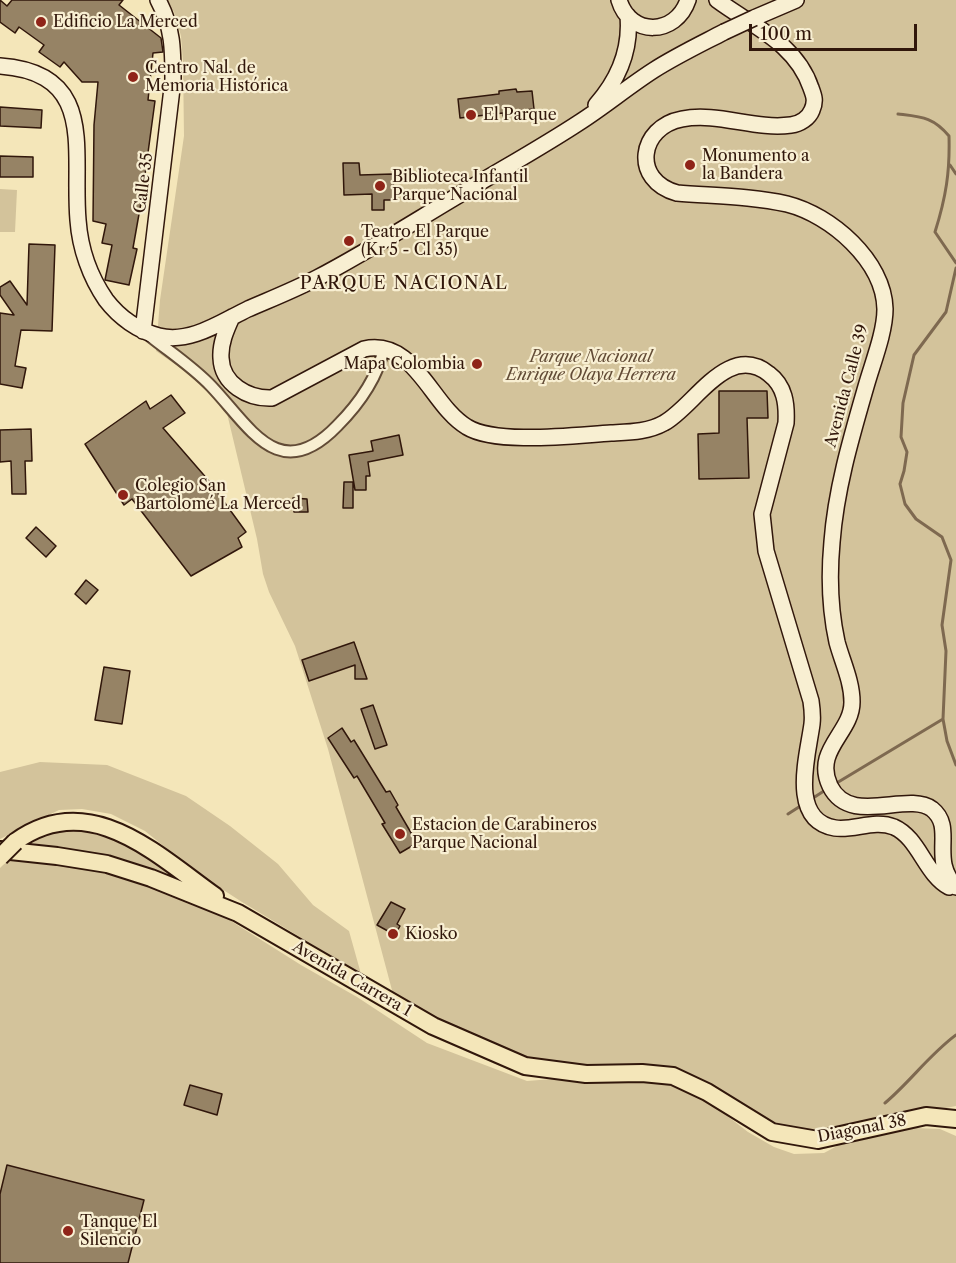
<!DOCTYPE html>
<html>
<head>
<meta charset="utf-8">
<style>
	body { margin:0 }
	#map { position:relative; width:956px; height:1263px; overflow:hidden; background:#f4e6b9; font-family:"Libre Caslon Text",serif }
	canvas { display:block }
	.scale { position:absolute; left:749px; top:24px; width:168px; height:27px; box-sizing:border-box; border:3px solid #31170b; border-top:0; padding-left:8px; font-size:18px; line-height:21px; white-space:nowrap; color:#31170b; -webkit-text-stroke:4px #f8efd2; paint-order:stroke }
</style>
</head>
<body>
<div id="map">
<canvas width="956" height="1263"></canvas>
<div class="scale">100 m</div>
</div>
<script>
const g = document.querySelector('canvas').getContext('2d');
g.lineJoin = 'round';
function fillPath(path, color) { g.fillStyle = color; g.fill(path, 'evenodd'); }
function strokePath(path, color, width, dash) { g.strokeStyle = color; g.lineWidth = width; g.lineCap = dash ? 'butt' : 'round'; g.setLineDash(dash || []); g.stroke(path); }
function label(font, color, halo, rows, align = 'center') {
  g.font = font + ' "Libre Caslon Text",serif'; g.lineWidth = 4.5; g.setLineDash([]); g.textBaseline = 'middle'; g.strokeStyle = halo; g.fillStyle = color; for (const [text, x, y, turn = 0] of rows) {
    g.save(); g.translate(x, y); g.rotate((+turn || 0) * Math.PI / 180); g.textAlign = isNaN(turn) ? turn : align; if (halo) g.strokeText(text, 0, 0); g.fillText(text, 0, 0); g.restore();
  }
}
fillPath(new Path2D(`
	M166 0H956V1106L841 1129 802 1133 768 1124 710 1087 533 1065 470 1042 393 994 328 749 295 646 269 592 263 574 257 539 225 405 199 381 156 351 160 300 184 136 183 62 181 36 174 12Z
	M0 189 17 190 15 232H0Z
	M40 762 107 765 186 796 230 826 278 864 313 905 349 931 361 974 242 902 197 873 145 831 111 814 82 809 59 810 0 839V772Z
	M71 829C119 834 146 857 184 883L108 857 30 843 49 834Z
	M9 859 40 860 132 877 204 904 301 965 357 997 427 1043 527 1081 602 1075 667 1080 705 1093 717 1108 748 1132 774 1147 794 1154 824 1153 839 1145 915 1128 940 1129 956 1136V1263H0V868Z`), '#d3c39b');
strokePath(new Path2D(`
	M898 114C922 117 933 117 949 136 950 172 946 197 935 232L956 263
	M950 165 956 174
	M956 268 946 312 914 355 903 403 901 437 907 452 904 471 900 484 905 504 916 519 942 537 951 560 942 625 946 651 943 719 947 741 956 765
	M835 784 943 719
	M810 800 827 789
	M788 814 802 805
	M885 1103C910 1082 929 1055 956 1035`), '#7e6950', 3);
const building = new Path2D(`
	M0 0 7 6 12 0H123L119 5 161 38 163 52 153 53 148 100 155 101 142 197 133 248 137 249 129 285 105 280 112 245 102 243 106 224 93 221 94 125 98 82H82L64 62 60 67 39 52 44 45 19 27 15 33 0 22Z
	M516 89 517 92 532 91 534 109 517 111V114L503 116V113L460 118 458 99 499 94V91Z
	M0 107 42 110 41 128 0 126Z
	M0 156 33 157V177H0Z
	M343 163H359L360 175 393 174 394 200H384V210H372V194L344 195Z
	M29 244 55 245 52 331 21 330 15 366 26 368 22 388 0 384V313L14 315 0 295V287L10 281 27 305Z
	M719 391H767L768 418H747L749 478 699 479 698 434 719 433Z
	M171 395 185 413 163 428 209 481 246 532 238 538 242 547 191 576 132 499 124 505 85 444 146 401 150 409Z
	M31 429 32 461H25L26 494H12L11 461 0 462V430Z
	M399 435 403 455 368 462 370 476H366V490H355L349 455 373 451 371 441Z
	M344 482H353V508H343Z
	M293 498 307 499 308 512H294Z
	M36 527 56 546 46 557 26 538Z
	M86 580 98 590 86 604 75 594Z
	M354 642 367 679H355V665L309 681 302 660Z
	M104 667 130 671 122 724 95 720Z
	M373 705 387 745 375 749 361 709Z
	M342 728 351 742 354 740 386 792 390 791 398 805 396 807 417 843 400 853 382 824 385 823 357 776 354 778 328 738Z
	M391 902 405 909 397 924 400 926 395 935 377 925Z
	M190 1085 222 1094 217 1115 184 1105Z
	M7 1165 144 1200 128 1263H0V1194Z`);
fillPath(building, '#968365');
strokePath(building, '#31170b', 1.5);
const street = new Path2D(`
	M150 336C170 352 193 367 211 386 250 427 279 486 337 426 359 404 377 379 384 348`);
const secondary = new Path2D(`
	M619 0C630 37 676 36 688 0
	M717 0C752 26 796 43 811 88 814 96 816 101 812 110 809 118 800 124 791 125 755 130 718 112 682 119 639 127 631 180 677 193 713 196 752 196 787 204 831 215 884 261 885 309 885 332 873 362 867 383 852 435 836 488 832 542 829 574 830 610 837 642 842 661 852 681 852 702 852 733 813 750 830 786 850 827 907 791 932 809 956 828 929 859 956 887
	M754 18 796 0
	M0 66C98 73 72 151 78 220 80 248 90 277 106 300 119 317 138 331 159 336 190 344 221 322 248 309 271 299 294 290 317 278 367 252 415 221 464 192 502 169 542 147 580 122 605 106 629 86 654 70 676 56 701 44 724 32
	M596 105C618 80 631 50 628 16
	M232 317C226 330 220 344 221 358 222 384 248 399 272 398L364 349C415 338 431 406 467 427 496 445 576 435 611 433 629 432 648 432 664 423 694 407 728 341 769 374 785 386 787 404 786 423L762 514 766 551 811 701C812 708 813 716 812 724 808 755 788 820 835 828 854 831 874 819 894 827 919 838 925 874 949 887
	M143 331 173 80C173 49 173 28 158 0`);
const primary = new Path2D(`
	M15 842C89 788 156 854 215 896
	M0 850 57 856 107 864 151 878 238 913 433 1026 525 1066 586 1074 642 1073 673 1076 707 1092 772 1132 818 1140 926 1116 956 1119`);
strokePath(street, '#624b36', 14);
strokePath(secondary, '#31170b', 18);
strokePath(primary, '#31170b', 20);
strokePath(street, '#f8efd2', 10);
strokePath(secondary, '#f8efd2', 15);
strokePath(primary, '#f4e6b9', 16);
const secondaryBridge = new Path2D(`
	M724 32 754 18`);
const primaryBridge = new Path2D(`
	M0 857 15 842`);
strokePath(secondaryBridge, '#31170b', 18, []);
strokePath(primaryBridge, '#31170b', 20, []);
strokePath(secondaryBridge, '#f8efd2', 15);
strokePath(primaryBridge, '#f4e6b9', 16);
for (const [x, y, r, color] of [
	[41,22,6,"#8f2418"],
	[133,77,6,"#8f2418"],
	[471,115,6,"#8f2418"],
	[690,165,6,"#8f2418"],
	[380,186,6,"#8f2418"],
	[349,241,6,"#8f2418"],
	[477,364,6,"#8f2418"],
	[123,495,6,"#8f2418"],
	[400,834,6,"#8f2418"],
	[393,934,6,"#8f2418"],
	[68,1231,6,"#8f2418"]
]) { const dot = new Path2D(); dot.arc(x, y, r, 0, 2 * Math.PI); g.fillStyle = color; g.fill(dot); strokePath(dot, '#f8efd2', 2); }
label('16px', '#31170b', '#f8efd2', [
	["Edificio La Merced",53,22],
	["Centro Nal. de",145,68],
	["Memoria Histórica",145,86],
	["El Parque",483,115],
	["Monumento a",702,156],
	["la Bandera",702,174],
	["Biblioteca Infantil",392,177],
	["Parque Nacional",392,195],
	["Teatro El Parque",361,232],
	["(Kr 5 - Cl 35)",361,250],
	["Mapa Colombia",465,364,"right"],
	["Colegio San",135,486],
	["Bartolomé La Merced",135,504],
	["Estacion de Carabineros",412,825],
	["Parque Nacional",412,843],
	["Kiosko",405,934],
	["Tanque El",80,1222],
	["Silencio",80,1240]
], 'left');
label('16px', '#31170b', '#f8efd2', [
	["Calle 35",144,183,-83],
	["Avenida Calle 39",847,386,-75],
	["Avenida Carrera 1",352,979,30],
	["Diagonal 38",862,1129,-11]
]);
label('italic 16px', '#624b36', '#f8efd2', [
	["Parque Nacional",591,357],
	["Enrique Olaya Herrera",591,375]
]);
g.letterSpacing = '1.5px';
label('18px', '#31170b', '#f8efd2', [
	["PARQUE NACIONAL",404,284]
]);
g.letterSpacing = '0px';
</script>
</body>
</html>
